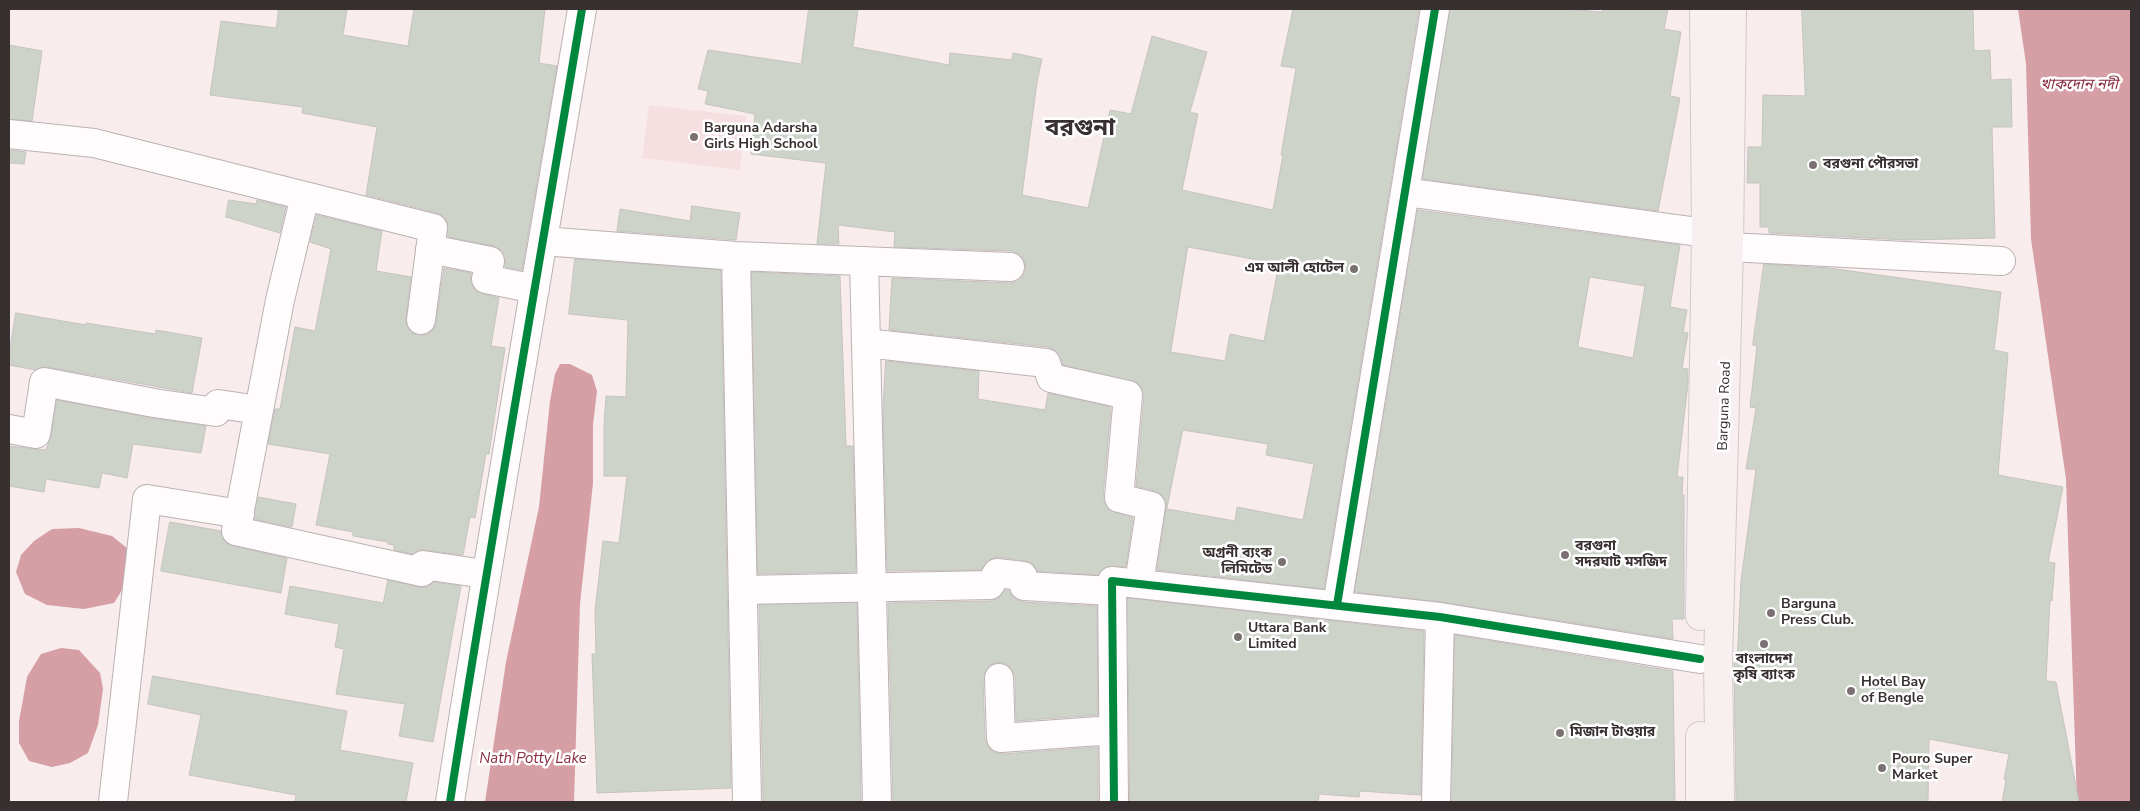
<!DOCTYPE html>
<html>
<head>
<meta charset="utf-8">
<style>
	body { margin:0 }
	#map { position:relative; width:2140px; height:811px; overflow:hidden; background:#f8eced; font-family:"Nunito Sans",sans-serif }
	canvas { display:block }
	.frame { position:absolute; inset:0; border:10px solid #382f30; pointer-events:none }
</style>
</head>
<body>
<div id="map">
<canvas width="2140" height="811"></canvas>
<div class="frame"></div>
</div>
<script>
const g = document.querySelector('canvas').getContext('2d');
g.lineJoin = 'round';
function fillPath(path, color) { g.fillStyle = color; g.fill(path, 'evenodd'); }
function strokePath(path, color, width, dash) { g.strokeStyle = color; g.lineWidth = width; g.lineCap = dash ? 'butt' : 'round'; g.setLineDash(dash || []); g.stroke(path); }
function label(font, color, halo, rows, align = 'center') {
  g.font = font + ' "Nunito Sans","Noto Sans Bengali",sans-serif'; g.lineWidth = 5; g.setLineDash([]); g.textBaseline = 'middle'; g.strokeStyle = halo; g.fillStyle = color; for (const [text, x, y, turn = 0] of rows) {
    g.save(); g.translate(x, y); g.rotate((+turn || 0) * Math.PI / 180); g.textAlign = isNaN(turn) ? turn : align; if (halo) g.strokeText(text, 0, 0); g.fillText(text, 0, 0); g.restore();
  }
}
fillPath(new Path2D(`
	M649 105 746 116 740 170 642 158Z`), '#f6dfe1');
fillPath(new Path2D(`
	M2018 9H2131V802H2077L2066 479 2031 239 2026 64Z
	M560 364H570L592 375 597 391 593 425V483L580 604 574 802H485L506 662 539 507 550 401 555 374Z
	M79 528 112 536 133 553 132 574 114 603 84 609 47 605 25 594 16 572 21 555 34 541 52 529Z
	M61 648 79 650 100 673 103 689 98 725 88 753 70 763 52 767 29 761 19 743V721L27 677 41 654Z`), '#d69ea5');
const building = new Path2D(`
	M279 9H347L343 35 408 46 414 9H545L539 63 557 66 522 270 505 267V256L501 250 494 246 448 237 447 222 444 217 437 213 366 195 377 127 302 113 303 107 210 95 221 21 276 28Z
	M809 9H858L853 47 949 65 950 53 1012 60 1013 53 1042 59 1037 82 1022 195 1088 208 1110 110 1131 114 1152 36 1207 52 1190 112 1198 114 1182 190 1273 210 1283 155H1281L1296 68 1281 66 1293 9H1419L1324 589 1157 570 1166 508V501L1162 495 1155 491 1136 486 1144 396 1142 389 1138 383 1063 365 1056 351 1048 347 889 330 892 278 1010 283 1018 281 1023 276 1026 268 1024 260 1019 254 1011 251 894 247 895 232 838 225 839 244H817L826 163 751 154 755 114 705 104 708 91 698 89 708 50 801 64ZM1188 247 1279 264 1264 341 1230 334 1225 361 1171 352ZM1183 430 1268 444 1266 455 1314 464 1303 520 1237 507 1235 521 1167 509Z
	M1450 9H1564L1602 12 1603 9H1668L1664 29 1681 32 1670 96 1680 98 1658 211 1423 179Z
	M1802 9H1973L1974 51 1990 50 1991 80 2011 79 2012 127H1992L1995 238 1906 240 1769 233V227H1760V183H1747L1748 147H1762L1763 95 1805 96Z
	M9 45 42 51 32 121 9 119Z
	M9 150 26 152 24 164 9 163Z
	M229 200 256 204 257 200 286 207 280 233 226 217Z
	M692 206 740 213 736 240 617 231 620 209 690 221Z
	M1418 210 1680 245 1670 307 1687 310 1683 332 1688 333 1682 368 1688 369V383L1677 477H1683L1682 495H1684V619H1672L1673 639 1442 602 1355 592ZM1590 277 1645 286 1633 358 1578 347Z
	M317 215 382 231 376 271 411 277 406 318 407 326 412 333 418 335H427L434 329 436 322 444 268 471 273V283L476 291 499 298 491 346 505 348 489 454H486L475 518 470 517 463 555 425 550H418L413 554 394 550V545L388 544V542L353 536V532L316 525 330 454 268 444 275 409H280L295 327 315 331 331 249 310 242Z
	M575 259 721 270 731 788 597 793 592 654H596L595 611 603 541 619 543 627 476H604V425L606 396 626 397 628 320 569 314Z
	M1764 264 1829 268 2001 292 1994 350 2008 353 1998 475 2063 487 2048 562 2055 563 2052 601 2050 600 2046 681 2056 682 2079 802H2002L2006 780 2004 779 2009 754 1929 739 1928 802H1736L1734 663H1737L1741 581 1756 469H1746L1756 408 1750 407 1757 346 1753 345Z
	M752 272 840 276 846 446H853L856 572 758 574Z
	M16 313 86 325V323L155 334 156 330 202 338 192 393 47 367 35 370 9 365V354Z
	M886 361 979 371 978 399 1045 410 1048 393 1111 407 1103 497 1105 504 1109 510 1133 518 1126 567H1106L1098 575 1037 571 1032 563 1025 561 999 557 990 559 981 570 887 571 883 410Z
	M57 400 152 418 206 426 201 453 133 444 127 478 102 473 99 488 46 479 44 492 9 486V446L46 450 51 436Z
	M258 497 296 504 292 527 254 519Z
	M170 522 221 531 225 542 232 546 287 558 281 593 161 571Z
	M388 580 419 587H427L434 582 461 586 433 742 399 736 405 704 336 694 344 649 335 647 339 624 285 614 290 586 383 603Z
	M1005 590H1009L1016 599 1023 602 1097 606 1098 715 1016 721 1015 677 1012 670 1006 664 998 662 990 665 986 670 983 678 985 739 988 746 994 752 1002 754 1098 747V802H893L888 603 990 601 998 598Z
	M1128 598 1424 631 1421 795 1360 791 1359 797 1319 794 1318 802H1130Z
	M857 603 861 802H763L759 605Z
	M1455 635 1673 671 1675 802H1452Z
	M153 676 347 711 340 750 413 763 406 802H295L296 795 189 775 201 715 148 704Z`);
fillPath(building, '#ced3ca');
strokePath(building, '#c5c3c0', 1);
const minor = new Path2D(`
	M9 134 94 143 433 228 421 320
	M1405 192 1706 233
	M305 196 280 300 236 531 422 572 423 565 485 574
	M543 241 736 256 1010 267
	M1729 247 2001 261
	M430 249 490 261 486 279 535 289
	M736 256 747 802
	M864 261 877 802
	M866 343 1046 363 1051 378 1128 395 1119 498 1151 506 1139 583
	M9 429 36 434 44 382 154 403 216 412 218 404 259 410
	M744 590 990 585 997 573 1023 576 1024 586 1112 591
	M1337 605 1435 9
	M999 678 1001 738 1113 730
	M113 802 147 499 240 514
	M450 802C491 537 538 273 582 9
	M1114 802 1112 581 1440 617 1700 659
	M1436 802 1440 617`);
const primary = new Path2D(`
	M1700 616 1706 233 1704 9
	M1700 736V802
	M1720 802 1718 663 1729 247 1732 9`);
strokePath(minor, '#bcb2b3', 30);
strokePath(primary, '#d1cacb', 30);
strokePath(minor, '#fefcfc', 28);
strokePath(primary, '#f7eff0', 28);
strokePath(new Path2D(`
	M1337 605 1435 9
	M450 802C491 537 538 273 582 9
	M1114 802 1112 581 1440 617 1700 659`), '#00873e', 8);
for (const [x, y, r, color] of [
	[694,137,5,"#7b7172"],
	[1813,165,5,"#7b7172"],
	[1354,269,5,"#7b7172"],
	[1565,555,5,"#7b7172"],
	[1282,562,5,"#7b7172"],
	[1771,613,5,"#7b7172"],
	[1238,637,5,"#7b7172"],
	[1764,644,5,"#7b7172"],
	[1851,691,5,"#7b7172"],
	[1560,733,5,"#7b7172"],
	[1882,768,5,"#7b7172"]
]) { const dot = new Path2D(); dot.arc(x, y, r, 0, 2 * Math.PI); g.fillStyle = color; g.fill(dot); strokePath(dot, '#fff', 2); }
label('bold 14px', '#382f30', '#fff', [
	["Barguna Adarsha",704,129],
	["Girls High School",704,145],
	["বরগুনা পৌরসভা",1823,165],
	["এম আলী হোটেল",1344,269,"right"],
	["বরগুনা",1575,547],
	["সদরঘাট মসজিদ",1575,563],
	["অগ্রনী ব্যংক",1272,554,"right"],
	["লিমিটেড",1272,570,"right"],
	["Barguna",1781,605],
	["Press Club.",1781,621],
	["Uttara Bank",1248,629],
	["Limited",1248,645],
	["বাংলাদেশ",1764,660,"center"],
	["কৃষি ব্যাংক",1764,676,"center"],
	["Hotel Bay",1861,683],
	["of Bengle",1861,699],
	["মিজান টাওয়ার",1570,733],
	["Pouro Super",1892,760],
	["Market",1892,776]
], 'left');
label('14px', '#382f30', '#fff', [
	["Barguna Road",1725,406,-88]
]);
label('italic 15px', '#882c3f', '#fff', [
	["খাকদোন নদী",2079,85],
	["Nath Potty Lake",533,759]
]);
label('bold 24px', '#382f30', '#fff', [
	["বরগুনা",1080,129]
]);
</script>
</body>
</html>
